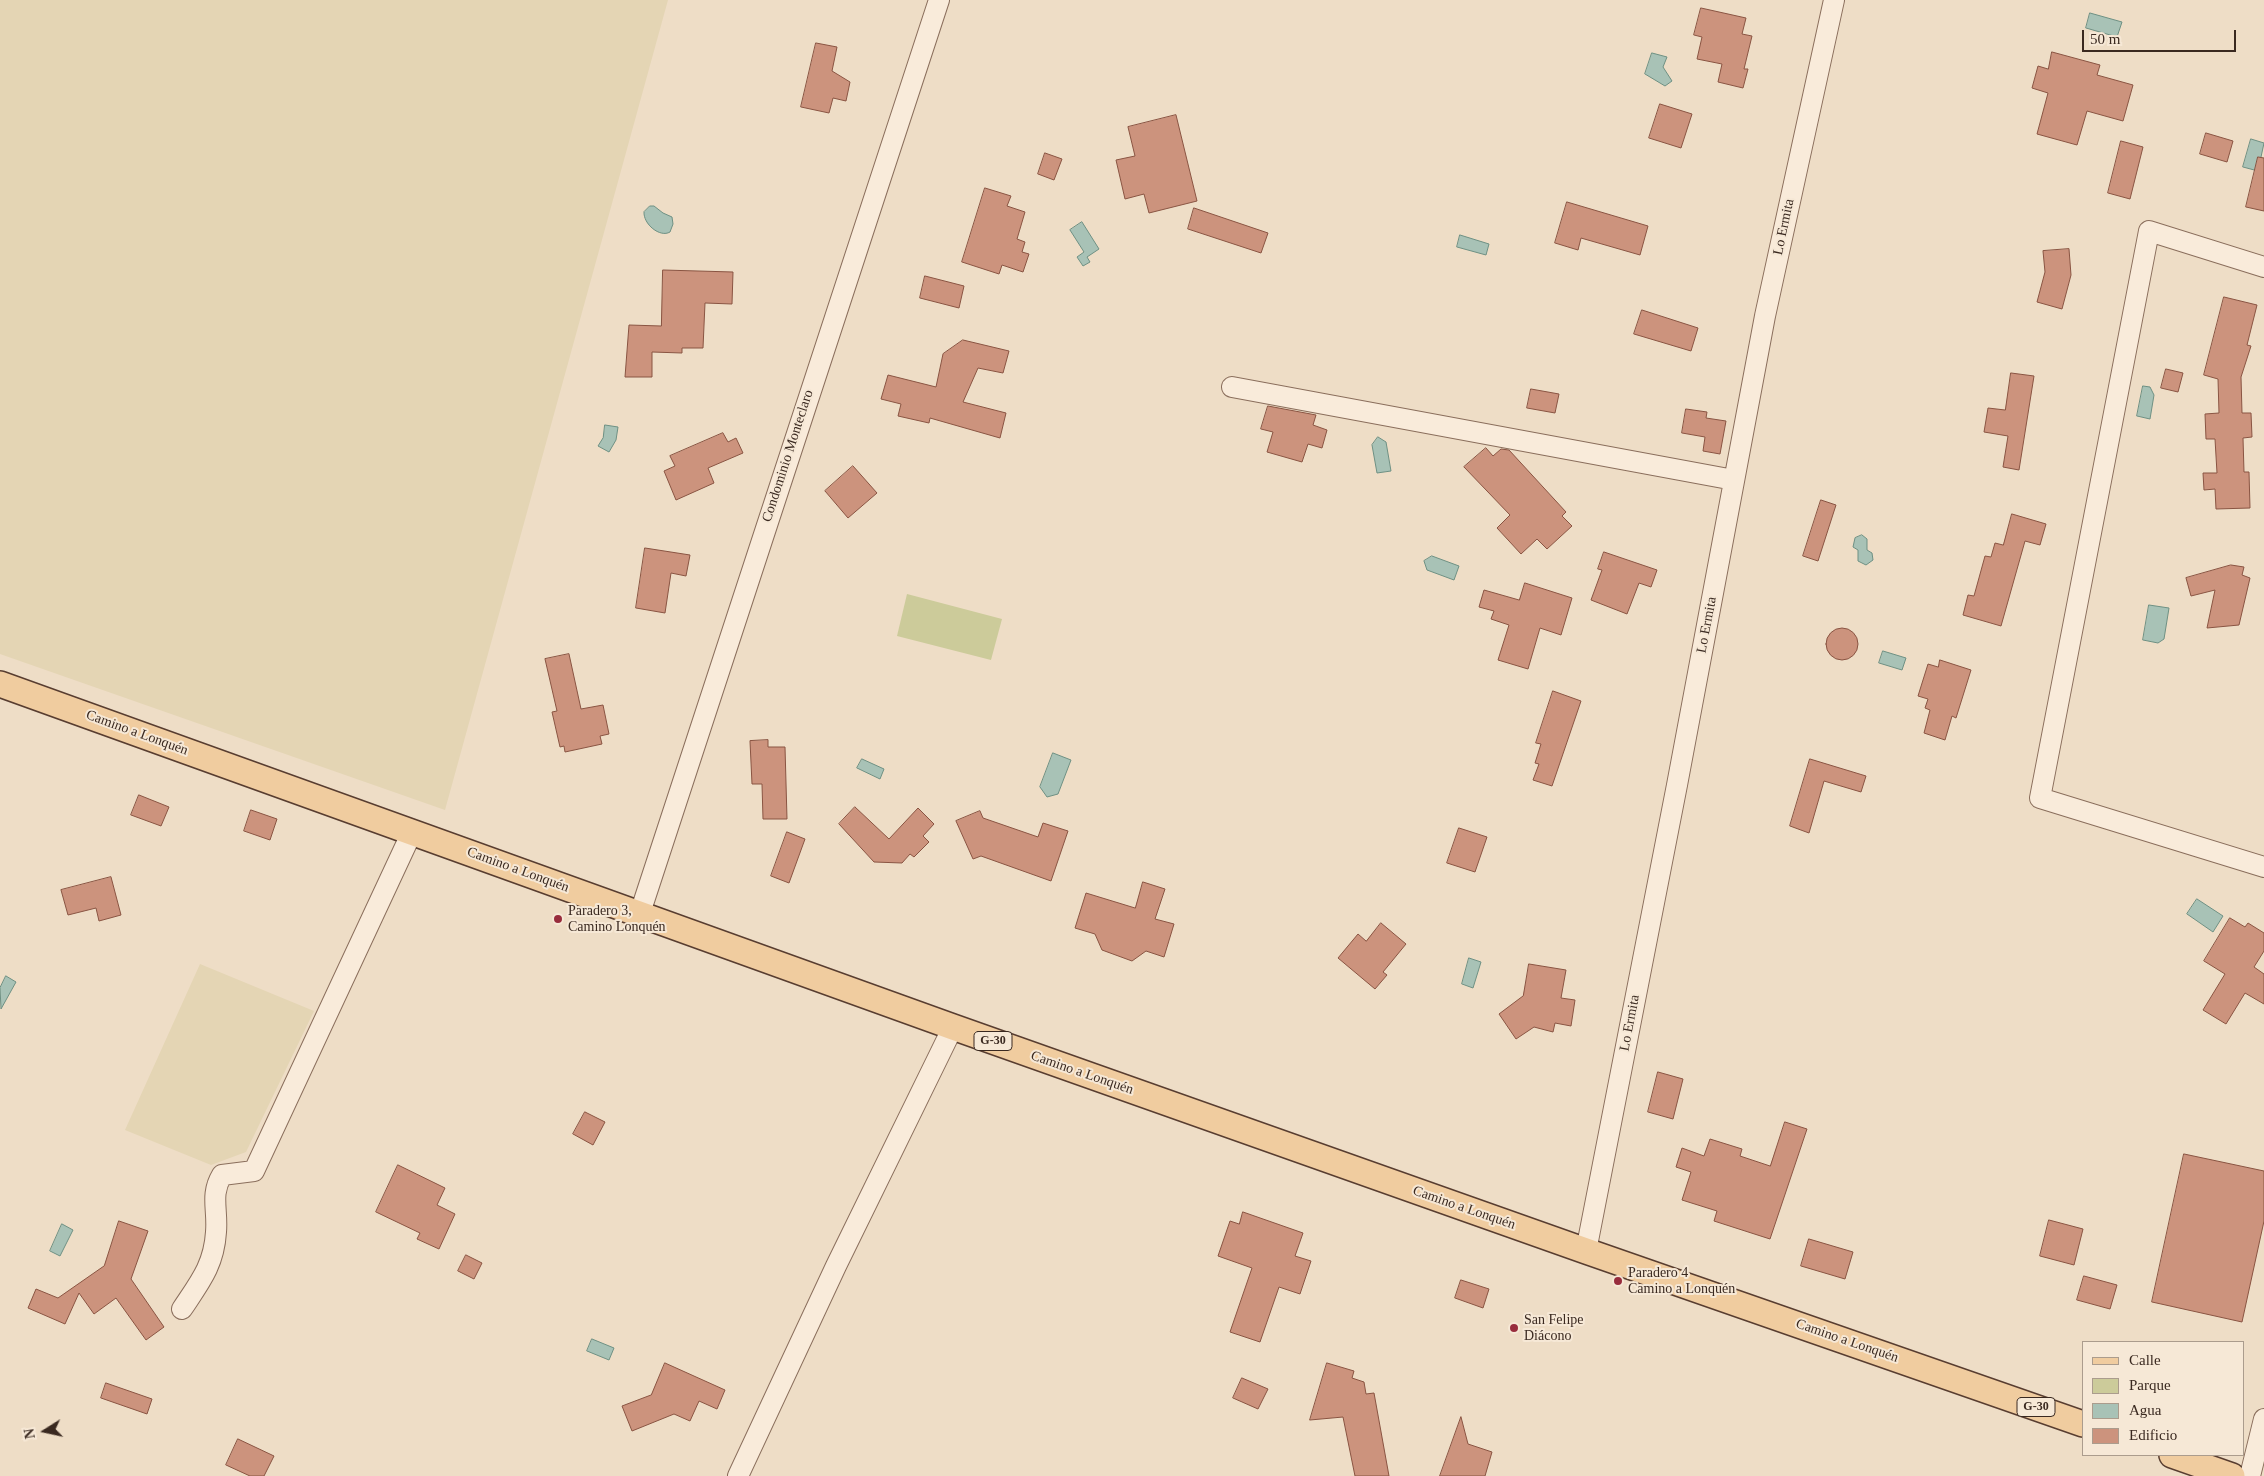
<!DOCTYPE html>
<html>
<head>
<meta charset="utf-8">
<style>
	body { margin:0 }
	#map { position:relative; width:2264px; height:1476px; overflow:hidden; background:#eeddc6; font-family:"Times New Roman",serif }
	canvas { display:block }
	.legend { position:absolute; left:2082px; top:1341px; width:162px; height:115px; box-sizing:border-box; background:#f6e8d6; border:1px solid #ab9c8d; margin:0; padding:6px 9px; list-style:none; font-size:15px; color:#3a2920 }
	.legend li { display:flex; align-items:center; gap:10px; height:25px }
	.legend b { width:25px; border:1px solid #ab9c8d }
	.north { position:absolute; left:20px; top:1406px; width:50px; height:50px; -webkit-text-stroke:4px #f6e8d6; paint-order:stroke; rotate:260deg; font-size:14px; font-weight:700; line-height:20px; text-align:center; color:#3a2920 }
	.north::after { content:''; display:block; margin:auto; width:18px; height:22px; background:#3a2920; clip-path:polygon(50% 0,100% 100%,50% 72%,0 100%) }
	.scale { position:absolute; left:2082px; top:30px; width:154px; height:22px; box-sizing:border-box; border:2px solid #3a2920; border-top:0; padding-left:6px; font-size:15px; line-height:18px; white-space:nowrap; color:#3a2920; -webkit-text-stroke:4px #f6e8d6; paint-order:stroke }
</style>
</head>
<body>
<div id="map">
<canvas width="2264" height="1476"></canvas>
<ul class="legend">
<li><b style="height:6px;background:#f0cc9f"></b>Calle</li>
<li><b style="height:14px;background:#cccb9a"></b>Parque</li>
<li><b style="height:14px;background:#a8c2b6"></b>Agua</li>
<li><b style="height:14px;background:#cc937d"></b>Edificio</li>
</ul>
<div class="north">N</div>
<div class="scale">50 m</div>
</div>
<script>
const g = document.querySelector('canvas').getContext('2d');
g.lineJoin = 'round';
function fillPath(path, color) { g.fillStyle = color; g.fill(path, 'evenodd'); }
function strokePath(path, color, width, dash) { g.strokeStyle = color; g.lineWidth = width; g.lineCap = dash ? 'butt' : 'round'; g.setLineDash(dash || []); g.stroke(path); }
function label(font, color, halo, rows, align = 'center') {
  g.font = font + ' "Times New Roman",serif'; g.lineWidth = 4; g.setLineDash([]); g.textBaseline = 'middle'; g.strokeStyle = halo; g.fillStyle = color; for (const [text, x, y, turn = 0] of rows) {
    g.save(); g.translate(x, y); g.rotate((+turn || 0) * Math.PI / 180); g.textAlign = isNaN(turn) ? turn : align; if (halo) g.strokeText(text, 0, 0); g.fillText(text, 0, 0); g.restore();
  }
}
fillPath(new Path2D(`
	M0 0H668L445 810 0 654Z
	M200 964 314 1011 246 1152 211 1165 125 1130Z`), '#e4d5b4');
fillPath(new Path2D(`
	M907 594 1002 619 991 660 897 636Z`), '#cccb9a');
const water = new Path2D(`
	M2090 13 2122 22 2117 37 2086 28Z
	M1652 53 1667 57 1663 67 1672 81 1665 86 1645 74Z
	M2251 139 2264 143 2258 171 2243 167Z
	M650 206H654L663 213 672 217 673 224 670 232C660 238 643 224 644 212Z
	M1082 222 1099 249 1087 257 1090 262 1083 266 1077 257 1084 252 1070 230Z
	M1460 235 1489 244 1486 255 1457 247Z
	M2143 386 2150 387 2154 395 2150 419 2137 416Z
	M605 425 618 427 616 440 609 452 598 446 603 438Z
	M1378 437 1386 442 1391 471 1377 473 1372 445Z
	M1862 535 1867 539V550L1872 553 1873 560 1866 565 1858 561V550L1853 547 1855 538Z
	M1432 556 1459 566 1454 580 1427 570 1424 561Z
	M2149 605 2169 608 2164 639 2158 643 2143 640Z
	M1883 651 1906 658 1902 670 1879 663Z
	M1053 753 1071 760 1058 794 1047 797 1040 787Z
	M862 759 884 769 880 779 857 768Z
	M2197 899 2223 916 2213 932 2187 914Z
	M1469 958 1481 962 1473 988 1462 984Z
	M6 976 16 982 1 1009 0 988Z
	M62 1224 73 1230 60 1256 50 1251Z
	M592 1339 614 1348 609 1360 587 1351Z`);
fillPath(water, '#a8c2b6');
strokePath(water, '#6e9083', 1);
const building = new Path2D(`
	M1701 8 1746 18 1742 34 1752 36 1744 69H1748L1743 88 1718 82 1722 64 1697 59 1702 37 1694 35Z
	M816 43 837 47 832 71 850 82 846 101 833 98 829 113 801 107Z
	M2052 52 2100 65 2097 75 2133 85 2123 121 2087 111 2077 145 2037 134 2048 93 2032 88 2038 66 2048 69Z
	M1660 104 1692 114 1681 148 1649 138Z
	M1176 115 1197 201 1149 213 1144 194 1125 199 1116 160 1135 156 1128 127Z
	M2206 133 2233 141 2227 162 2200 154Z
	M2121 141 2143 147 2130 199 2108 193Z
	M1045 153 1062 159 1054 180 1038 174Z
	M2258 157 2264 158V211L2246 207Z
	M985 188 1011 196 1007 206 1025 212 1017 239 1025 242 1022 252 1029 254 1023 272 1002 265 999 274 962 262Z
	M1567 202 1648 226 1640 255 1581 238 1578 250 1555 243Z
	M1194 208 1268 233 1261 253 1188 229Z
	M2069 249 2071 275 2062 309 2037 302 2045 272 2043 251Z
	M663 270 733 272 732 304 705 303 703 348H682V353L652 352V377H625L629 325 661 326Z
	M925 276 964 286 959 308 920 298Z
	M2224 297 2257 305 2247 345 2251 346 2241 377 2242 413H2251L2252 437 2243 438 2244 472H2249L2250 508 2216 509 2215 489 2204 490 2203 473H2217L2215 439H2206L2205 414 2219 413 2218 379 2204 375Z
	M1642 310 1698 328 1691 351 1634 334Z
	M963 340 1009 351 1003 373 978 368 963 402 1006 413 1000 438 930 418 929 423 898 416 901 404 881 399 888 375 936 387 943 354Z
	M2166 369 2183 373 2178 392 2161 388Z
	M2011 373 2034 376 2019 470 2003 467 2008 436 1984 432 1988 408 2005 410Z
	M1531 389 1559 394 1555 413 1527 408Z
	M1268 406 1316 415 1313 425 1327 430 1322 448 1308 444 1302 462 1267 452 1273 432 1261 429Z
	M1686 409 1707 412 1706 418 1726 421 1720 454 1703 451 1705 437 1682 433Z
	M723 433 728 442 736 438 743 453 708 468 714 483 676 500 664 471 675 466 670 456Z
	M1486 448 1493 456 1501 449 1509 450 1566 512 1562 516 1572 526 1547 549 1537 539 1521 554 1497 528 1510 515 1464 467Z
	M853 466 877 493 848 518 825 491Z
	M1821 500 1836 505 1818 561 1803 556Z
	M2012 514 2046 524 2040 545 2025 541 2001 626 1963 615 1968 595 1974 596 1985 556 1991 557 1995 543 2003 545Z
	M645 548 690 555 686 576 671 573 665 613 636 608Z
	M1604 552 1657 570 1651 587 1639 583 1627 614 1591 600 1602 570 1598 569Z
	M2231 565 2244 567 2242 575 2250 578 2239 625 2207 628 2215 590 2191 596 2186 578Z
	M1525 583 1572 598 1561 635 1540 628 1528 669 1498 660 1509 625 1491 619 1494 611 1479 607 1484 590 1519 600Z
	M1826 644a16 16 0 1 1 32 0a16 16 0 1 1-32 0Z
	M569 654 581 709 603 705 609 734 600 736 602 744 565 752 564 746 560 747 552 712 557 711 545 659Z
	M1940 660 1971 670 1956 718 1952 716 1945 740 1924 733 1930 710 1925 708 1928 699 1918 696 1928 664 1938 667Z
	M1553 691 1581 701 1552 786 1533 780 1539 764 1535 763 1541 744 1536 743Z
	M768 740V747H785L787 819H763L762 784H752L750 741Z
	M1810 759 1866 776 1861 792 1824 781 1809 833 1790 826Z
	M139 795 169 807 161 826 131 815Z
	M855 807 889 839 918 808 934 824 923 836 929 842 914 857 910 854 902 863 874 862 839 824Z
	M251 810 277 819 270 840 244 831Z
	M980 811 983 818 1038 837 1043 823 1068 831 1051 881 981 856 973 859 956 821Z
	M1459 828 1487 837 1475 872 1447 863Z
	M787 832 805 839 789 883 771 876Z
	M111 877 121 915 99 921 96 908 68 915 61 890Z
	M1143 882 1165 889 1155 919 1174 924 1164 957 1146 951 1132 961 1102 950 1095 934 1075 928 1086 893 1135 908Z
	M2230 918 2245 927 2248 923 2264 933V951L2254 967 2264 974V1004L2245 993 2226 1024 2203 1010 2225 974 2204 961Z
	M1381 923 1406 944 1383 972 1387 975 1375 989 1338 958 1358 934 1366 941Z
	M1529 964 1566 970 1561 998 1575 1000 1571 1026 1555 1023 1553 1032 1534 1027 1516 1039 1499 1014 1523 996Z
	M1658 1072 1683 1079 1673 1119 1648 1112Z
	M585 1112 605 1122 593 1145 573 1134Z
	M1785 1122 1807 1129 1770 1239 1714 1221 1717 1211 1682 1200 1691 1172 1676 1167 1682 1148 1704 1156 1710 1139 1742 1149 1740 1156 1770 1166Z
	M2184 1154 2264 1171V1221L2242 1322 2152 1302Z
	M398 1165 445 1188 437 1205 455 1214 439 1249 417 1239 420 1233 376 1212Z
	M1243 1212 1303 1233 1295 1256 1311 1261 1300 1294 1279 1287 1260 1342 1230 1332 1252 1268 1218 1256 1230 1221 1239 1224Z
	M2049 1220 2083 1229 2074 1265 2040 1256Z
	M119 1221 148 1231 131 1279 164 1327 146 1340 116 1298 94 1314 79 1293 65 1324 28 1308 36 1289 58 1298 104 1266Z
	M1809 1239 1853 1252 1845 1279 1801 1266Z
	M466 1255 482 1263 474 1279 458 1271Z
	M2084 1276 2117 1285 2110 1309 2077 1300Z
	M1461 1280 1489 1289 1483 1308 1455 1298Z
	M665 1363 725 1390 717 1409 699 1401 690 1421 674 1414 632 1431 622 1406 651 1395Z
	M1327 1363 1354 1371 1352 1378 1364 1382 1366 1394 1374 1393 1389 1476H1355L1343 1417 1310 1420Z
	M1242 1378 1268 1389 1258 1409 1233 1398Z
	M106 1383 152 1399 147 1414 101 1398Z
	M1461 1417 1468 1444 1492 1452 1485 1476H1440Z
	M238 1439 274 1456 264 1476H250L226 1465Z`);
fillPath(building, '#cc937d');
strokePath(building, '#895442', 1);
const minor = new Path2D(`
	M2264 267 2149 231 2040 798 2264 867
	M1232 387 1734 480
	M640 913 939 0
	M1586 1251 1677 785 1765 316 1834 0
	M182 1309C200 1282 214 1265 216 1232 218 1209 210 1195 222 1175L254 1171 412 832
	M738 1476 836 1266 953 1027
	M2250 1476 2264 1419`);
const major = new Path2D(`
	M0 684 953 1027 1586 1251 2083 1424
	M2172 1455 2232 1476`);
strokePath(minor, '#8a6e5c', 22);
strokePath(major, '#583d30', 28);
strokePath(minor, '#f9ebda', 20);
strokePath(major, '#f0cc9f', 25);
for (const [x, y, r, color] of [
	[558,919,5,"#982c3c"],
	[1618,1281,5,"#982c3c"],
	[1514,1328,5,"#982c3c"]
]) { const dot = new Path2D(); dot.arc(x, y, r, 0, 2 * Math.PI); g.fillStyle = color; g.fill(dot); strokePath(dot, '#f6e8d6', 2); }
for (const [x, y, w] of [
	[993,1041,38],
	[2036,1407,38]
]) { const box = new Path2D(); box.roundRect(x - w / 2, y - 9.5, w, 19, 4); g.fillStyle = '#f6e8d6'; g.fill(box); strokePath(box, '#3a2920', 1); }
label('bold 12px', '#3a2920', null, [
	["G-30",993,1041],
	["G-30",2036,1407]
]);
label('14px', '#3a2920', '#f6e8d6', [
	["Lo Ermita",1784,227,-78],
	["Condominio Monteclaro",788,456,-72],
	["Lo Ermita",1707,625,-79],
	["Camino a Lonquén",137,733,20],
	["Camino a Lonquén",518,870,20],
	["Lo Ermita",1630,1023,-79],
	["Camino a Lonquén",1082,1073,19],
	["Camino a Lonquén",1464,1208,19],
	["Camino a Lonquén",1847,1341,19]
]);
label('14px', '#3a2920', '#f6e8d6', [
	["Paradero 3,",568,911],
	["Camino Lonquén",568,927],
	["Paradero 4",1628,1273],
	["Camino a Lonquén",1628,1289],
	["San Felipe",1524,1320],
	["Diácono",1524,1336]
], 'left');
</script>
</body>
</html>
